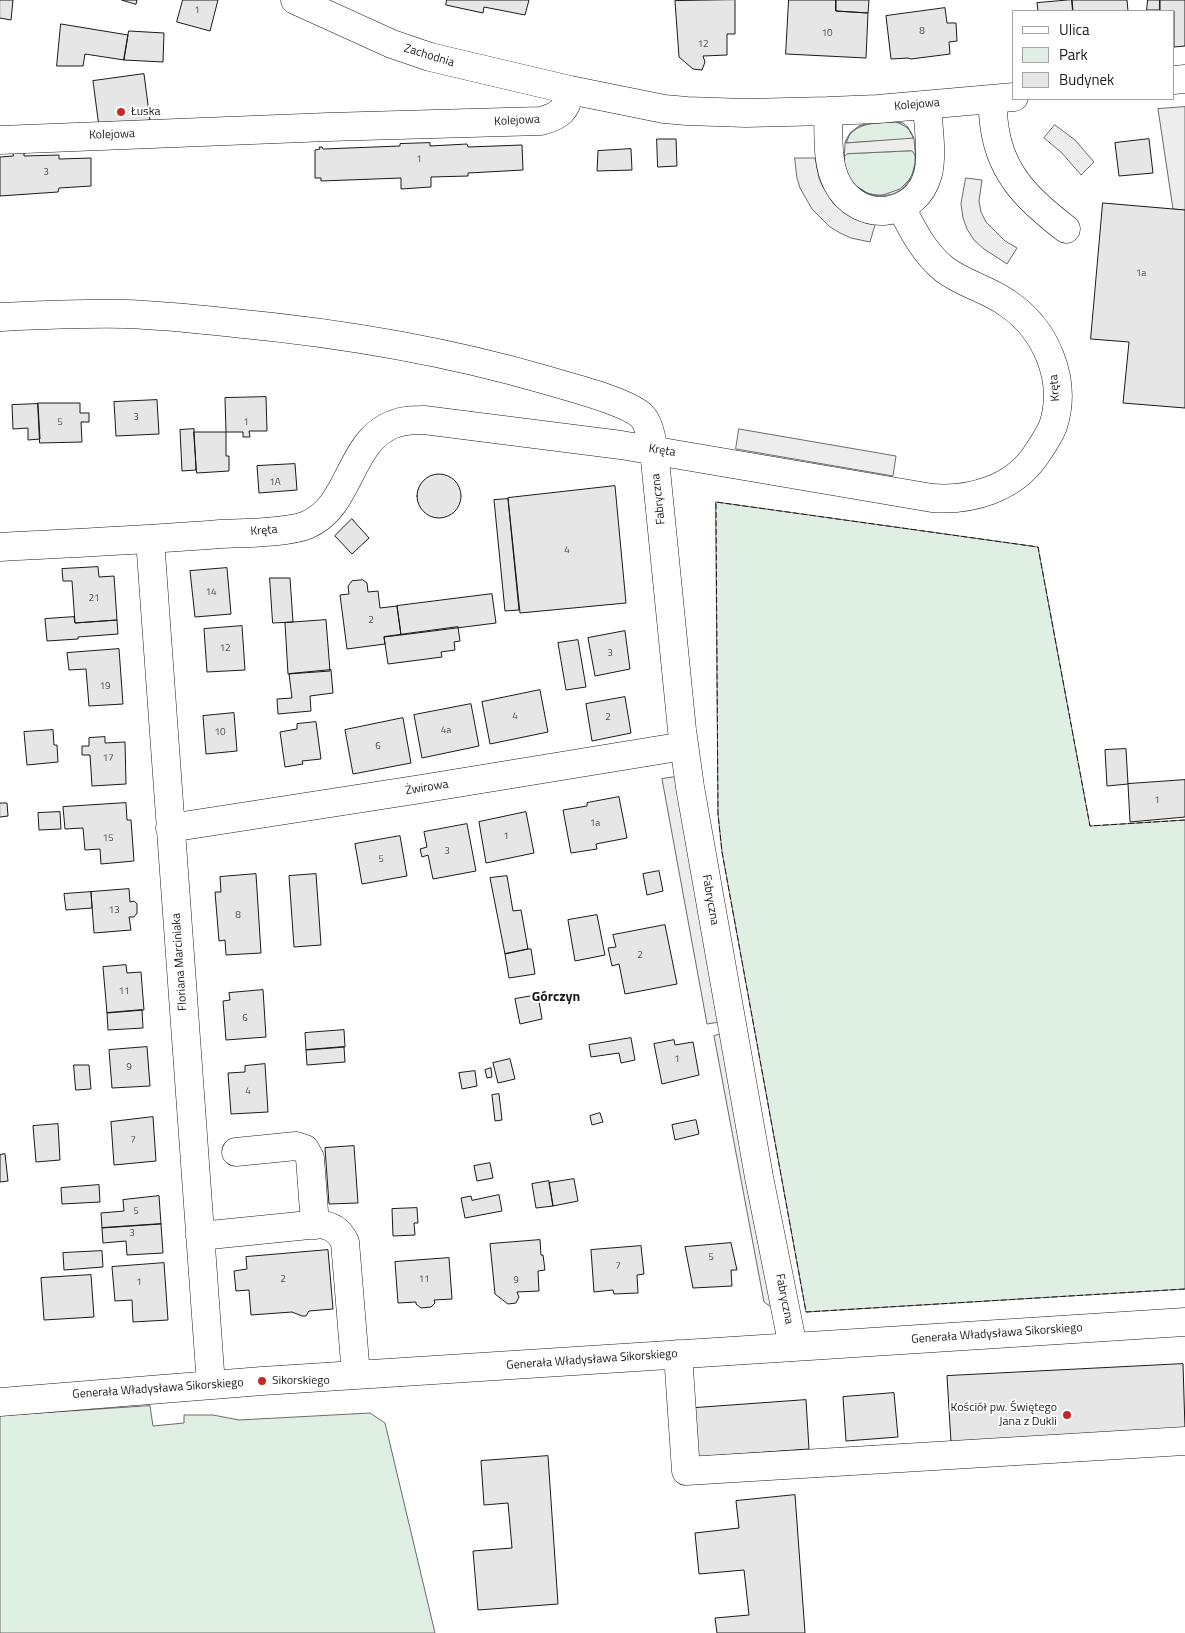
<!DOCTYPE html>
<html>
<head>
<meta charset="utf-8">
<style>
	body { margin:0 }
	#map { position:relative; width:1185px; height:1633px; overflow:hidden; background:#fff; font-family:"Titillium Web",sans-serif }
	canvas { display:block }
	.legend { position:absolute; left:1012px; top:10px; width:162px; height:90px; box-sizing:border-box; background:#fff; border:1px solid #a3a3a3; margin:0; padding:6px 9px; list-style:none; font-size:15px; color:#1a1a1a }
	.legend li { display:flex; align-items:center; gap:10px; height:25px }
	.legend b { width:25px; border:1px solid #a3a3a3 }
</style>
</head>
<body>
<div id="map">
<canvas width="1185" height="1633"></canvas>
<ul class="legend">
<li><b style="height:6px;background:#fff"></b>Ulica</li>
<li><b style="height:14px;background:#e0efe3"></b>Park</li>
<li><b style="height:14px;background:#e6e6e6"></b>Budynek</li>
</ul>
</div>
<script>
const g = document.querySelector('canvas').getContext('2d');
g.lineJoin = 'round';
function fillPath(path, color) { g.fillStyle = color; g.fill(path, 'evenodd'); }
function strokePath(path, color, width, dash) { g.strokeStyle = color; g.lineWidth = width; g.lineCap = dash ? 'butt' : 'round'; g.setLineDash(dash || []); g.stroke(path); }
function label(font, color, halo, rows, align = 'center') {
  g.font = font + ' "Titillium Web",sans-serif'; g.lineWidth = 4; g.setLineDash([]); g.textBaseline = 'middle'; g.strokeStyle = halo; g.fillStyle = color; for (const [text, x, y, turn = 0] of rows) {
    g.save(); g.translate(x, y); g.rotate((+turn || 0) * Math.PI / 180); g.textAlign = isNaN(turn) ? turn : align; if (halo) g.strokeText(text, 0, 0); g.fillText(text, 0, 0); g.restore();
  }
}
const green = new Path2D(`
	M892 122C903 122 910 128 914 139L845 143C852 123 874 123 892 122Z
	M912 151 915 154C918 209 844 208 844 157L847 154Z
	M716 502 1038 547 1090 826 1185 820V1289L806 1312 722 852 718 814Z
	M150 1406 153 1426 184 1423V1415H213L239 1420 370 1413 385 1423 435 1633H0V1416Z`);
fillPath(green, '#e0efe3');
strokePath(green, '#6a6a6a', 1);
const parking = new Path2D(`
	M1185 107V210L1173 209 1158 109Z
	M892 121 903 123 908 127 914 139 916 161 913 177 901 190 893 194 883 196 869 194 855 186 849 179 844 164 845 143 850 133 859 126 870 123ZM897 122 908 128 914 138 846 143 850 134 859 126 870 123ZM912 151 915 155 916 161 912 177 900 189 883 195 877 196 869 194 856 186 849 178 844 163V157L847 154Z
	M1055 125 1075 140 1094 162 1081 175 1062 153 1044 138Z
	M795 158H815L819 178 823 187 834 204 850 216 875 225 870 242 851 238 840 233 830 227 812 209 800 188 797 178Z
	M966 178 982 180 979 201 981 212 986 222 1005 241 1017 248 1007 264 984 249 974 240 967 229 963 218 961 204Z
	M739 429 896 456 893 476 736 449Z
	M675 777 720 1022 707 1024 662 779Z
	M722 1034 774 1309 764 1302 714 1036Z`);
fillPath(parking, '#ededed');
strokePath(parking, '#6a6a6a', 1);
const building = new Path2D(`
	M0 0H13L11 20 0 18Z
	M122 0H137L136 4Z
	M183 0H218L210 31 177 22Z
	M447 0H529L525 15 484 7 483 13 446 5Z
	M735 0V34H727V55L703 56 705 62 702 70 693 69 679 57 675 1Z
	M789 0H836V11L868 13 866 58 786 54Z
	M836 0H869L868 13 836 11Z
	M1072 0H1127L1128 11H1073Z
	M1072 0 1073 11H1038L1037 3Z
	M1148 0H1160V10H1147Z
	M1160 0H1185V46L1174 47V11H1160Z
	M945 8 947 23H956L957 41 949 42 950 54 911 59 908 58 891 59 886 16Z
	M61 24 128 35 124 60 85 54 83 66H57Z
	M129 31 164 33 163 62 124 60Z
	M144 74 150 120 99 127 93 81Z
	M657 139H676L677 166 658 167Z
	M1149 139 1153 173 1119 176 1115 143Z
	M430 143V146L467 144 468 147 522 145 523 170 468 173V176L431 177V187L401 189V178L321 181V178H315V150L320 149 319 147H322L323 149 400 146V144Z
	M631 149 632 170 597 171 598 151Z
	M13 151H24V156L59 155V159L91 158V186L59 188 58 192 0 196V157L13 156Z
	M1103 203 1185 210V408L1123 403 1129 342 1091 339Z
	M266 397 267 431H249L250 437H243V432H226L225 398Z
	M157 400 159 434 116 436 114 402Z
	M38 403H80V413H89V422H81L82 442 40 443Z
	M38 404 40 439 28 440V428L13 429 12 405Z
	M194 429 196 470 182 471 180 430Z
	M194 432H226V456H229V471L197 473Z
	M295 464 297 490 259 493 257 466Z
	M417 496a22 22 0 1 1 44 0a22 22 0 1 1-44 0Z
	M615 486 626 603 520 613 508 498Z
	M508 499 519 610 505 611 494 500Z
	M352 519 369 538 352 554 335 536Z
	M98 567 99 577 114 576 117 620 75 623 72 581H63L62 569Z
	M227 568 231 614 195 617 190 571Z
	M270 578H290L293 622 273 623Z
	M363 580 367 583 368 592 378 591 380 608 397 606 401 635 384 637 385 644 347 649 340 595 349 594 348 586 352 581Z
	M492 594 496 623 401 635 397 606Z
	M74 617 75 623 117 620 118 634 78 637V639L47 641 45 619Z
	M326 620 330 671 288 674 285 623Z
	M242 626 245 670 207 672 204 629Z
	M458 627 460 641 454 642 455 650 441 652 442 657 388 664 384 637Z
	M625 631 630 669 595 676 588 638Z
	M578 640 586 687 566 690 558 643Z
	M119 649 123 704 89 706 86 669 69 670 67 653Z
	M331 670 333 693 310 696 311 711 278 714 277 699 292 698 289 674Z
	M540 690 548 732 490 744 482 702Z
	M625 697 631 733 592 741 586 704Z
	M471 704 479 746 422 758 414 715Z
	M234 713 237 751 206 754 203 716Z
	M403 718 411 763 353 774 345 730Z
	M316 722 321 759 302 761 303 764 285 767 280 732 297 729V724Z
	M53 730 54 745H57L58 762 27 765 24 732Z
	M105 737V743L125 742 126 784 92 786 90 755H82V746H89V738Z
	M1126 749 1128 784 1107 786 1105 750Z
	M1185 780V817L1130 822 1128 784Z
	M619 797 627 838 596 844 597 849 571 853 563 810 587 806V803Z
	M0 803H7L8 816 0 817Z
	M126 803 127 820H131L134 861 101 864 100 849 85 850 83 828 65 829 63 807Z
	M60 812 61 829 39 830 38 813Z
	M526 812 534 853 486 863 479 822Z
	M467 824 476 871 433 879 428 855 422 857 420 849 427 847 424 832Z
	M400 836 407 876 362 884 355 844Z
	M659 871 663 891 647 895 643 874Z
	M256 874 261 953 226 955 225 940 219 941 215 892H221L220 877Z
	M316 874 321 945 294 947 289 876Z
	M507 876 513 911 521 910 528 949 505 954 490 878Z
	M129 889 130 902 134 901 137 904V913L134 917H129L131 930 94 933 91 892Z
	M91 892 92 908 66 910 64 894Z
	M597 915 605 955 575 961 568 920Z
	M665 925 677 984 625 994 619 964 612 966 608 948 616 947 613 935Z
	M528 949H531L535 974 509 978 505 954Z
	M126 965 127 973 141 972 144 1010 107 1013 103 967Z
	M263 990 266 1037 226 1040 223 1001 230 1000 229 993Z
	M538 995 542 1019 520 1024 515 999Z
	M142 1010 143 1028 108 1030 107 1013Z
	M344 1030 345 1047 306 1050 305 1033Z
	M631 1038 635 1060 621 1063 619 1053 591 1057 589 1045Z
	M674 1040 675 1045 693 1042 699 1075 662 1084 654 1044Z
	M147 1047 150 1086 112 1088 109 1050Z
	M344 1047 345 1062 307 1065 306 1050Z
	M510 1059 515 1079 498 1083 493 1063Z
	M265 1064 268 1112 231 1114 228 1073 245 1072V1066Z
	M74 1065H89L91 1089 76 1090Z
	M491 1068 492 1077 487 1078 485 1070Z
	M475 1071 477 1086 462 1089 459 1073Z
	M499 1094 502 1120 495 1121 492 1095Z
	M600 1113 603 1122 592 1125 590 1116Z
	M153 1117 156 1161 114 1165 111 1122Z
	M696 1120 699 1134 675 1140 672 1125Z
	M58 1124 60 1160 36 1162 33 1126Z
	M354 1146 358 1203 329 1204 325 1148Z
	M5 1154 8 1181 0 1182V1155Z
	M490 1163 493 1178 477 1181 474 1166Z
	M574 1179 578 1201 553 1206 549 1183Z
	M549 1181 553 1206 536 1208 532 1184Z
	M99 1185 100 1202 62 1204 61 1188Z
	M499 1195 502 1211 465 1218 461 1198 471 1196 472 1200Z
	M159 1196 161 1224 102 1228 101 1213 124 1211 123 1200Z
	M417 1208 418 1223H414L415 1235 393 1236 392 1209Z
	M161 1224 163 1253 127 1255 126 1241 103 1243 102 1228Z
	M540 1240 541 1255H543L545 1270 538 1271 539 1291 517 1292 519 1297 516 1303 508 1304 495 1294 490 1244Z
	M731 1243 737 1270H731L732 1286 693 1288 685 1247Z
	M641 1246 644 1274 637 1275 638 1293 614 1294 613 1290 594 1292 591 1250Z
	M328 1250 333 1309 309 1311 306 1316H302L292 1312 251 1315 249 1290 236 1291 234 1271 247 1269 246 1257Z
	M102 1251 103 1267 64 1270 63 1253Z
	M449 1258 452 1299 434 1300 435 1303 431 1307 421 1308 416 1304V1302L398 1303 395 1262Z
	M164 1263 168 1320 133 1322 132 1300 115 1301 112 1267Z
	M91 1275 94 1317 44 1320 41 1278Z
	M1183 1364 1185 1429 951 1442 947 1376Z
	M894 1393 898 1437 846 1441 843 1397Z
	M806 1400 809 1449 698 1457 695 1408Z
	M548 1456 558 1604 478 1610 473 1551 512 1548 508 1503 484 1505 481 1461Z
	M795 1495 805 1633H717L715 1618 749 1615 744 1570 699 1574 695 1533 739 1528 736 1501Z`);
fillPath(building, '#e6e6e6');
strokePath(building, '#1a1a1a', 1);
const minor = new Path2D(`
	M295 0 392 44 430 57 570 90 664 109 687 111 746 113 828 111 878 109 1014 97
	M1174 80 1185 79
	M992 99C993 109 993 120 995 130 1002 176 1031 202 1066 229
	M828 111C829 133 826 162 837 183 858 224 916 219 928 174 933 154 928 125 927 105
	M0 140 328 127 541 121C560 116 567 110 570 90
	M0 317C42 315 83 313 125 314 161 315 197 319 234 323 340 333 443 350 546 380 569 387 623 400 641 415 650 424 651 438 654 450L682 730 690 787 759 1177 793 1347
	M150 539 211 1385
	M0 547C73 543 147 540 220 534 243 533 287 533 307 525 352 506 348 441 394 424 404 420 414 420 424 420L621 445 932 498C971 501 1013 489 1036 455 1042 446 1049 436 1053 426 1068 380 1046 329 1007 303 988 289 963 284 944 269 924 253 912 229 901 207
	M170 828 421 789 684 746
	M236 1152 296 1146 305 1149 310 1158 315 1225
	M200 1236 319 1224C332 1226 339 1230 345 1242L356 1375
	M678 1354 686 1471 1185 1441
	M0 1402 262 1381 1185 1322`);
strokePath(minor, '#1a1a1a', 29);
strokePath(minor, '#fff', 28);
strokePath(new Path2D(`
	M1185 820 1090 826 1038 547 716 502 718 814 722 852 806 1312 1185 1289`), '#1a1a1a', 1, [6, 2.5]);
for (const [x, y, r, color] of [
	[121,112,5,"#c62828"],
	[262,1381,5,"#c62828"],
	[1067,1415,5,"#c62828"]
]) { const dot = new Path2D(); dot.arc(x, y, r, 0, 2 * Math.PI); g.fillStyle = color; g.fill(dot); strokePath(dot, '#fff', 2); }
label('10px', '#4d4d4d', null, [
	["1",197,11],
	["8",922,32],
	["10",827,34],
	["12",703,45],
	["1",419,160],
	["3",46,173],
	["1a",1141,274],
	["3",136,418],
	["5",60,423],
	["1",246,423],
	["1A",275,483],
	["4",567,551],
	["14",211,593],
	["21",94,599],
	["2",371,621],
	["12",225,649],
	["3",610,654],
	["19",105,687],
	["4",515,717],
	["2",608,718],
	["4a",446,731],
	["10",220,733],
	["6",378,747],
	["17",108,759],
	["1",1157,801],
	["1a",595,824],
	["1",506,837],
	["15",108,839],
	["3",447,852],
	["5",381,860],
	["13",114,911],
	["8",238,916],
	["2",640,956],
	["11",124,992],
	["6",245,1019],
	["1",677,1060],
	["9",129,1068],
	["4",248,1092],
	["7",133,1141],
	["5",136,1212],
	["3",132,1234],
	["5",711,1258],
	["7",618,1267],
	["2",283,1280],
	["11",424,1280],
	["9",516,1281],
	["1",139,1283]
]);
label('12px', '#1a1a1a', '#fff', [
	["Zachodnia",429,56,17],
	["Kolejowa",917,105,-5],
	["Kolejowa",517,121,-3],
	["Kolejowa",112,135,-2],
	["Kręta",1055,388,-94],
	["Kręta",662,451,9],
	["Fabryczna",659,499,-96],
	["Kręta",264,531,-5],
	["Żwirowa",427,788,-9],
	["Fabryczna",710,900,80],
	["Floriana Marciniaka",180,962,-94],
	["Fabryczna",784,1299,79],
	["Generała Władysława Sikorskiego",997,1334,-4],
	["Generała Władysława Sikorskiego",592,1360,-4],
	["Generała Władysława Sikorskiego",158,1389,-4]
]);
label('12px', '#1a1a1a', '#fff', [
	["Łuska",131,112],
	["Sikorskiego",272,1381],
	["Kościół pw. Świętego",1057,1408,"right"],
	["Jana z Dukli",1057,1422,"right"]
], 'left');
label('bold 14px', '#1a1a1a', '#fff', [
	["Górczyn",556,998]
]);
</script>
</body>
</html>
